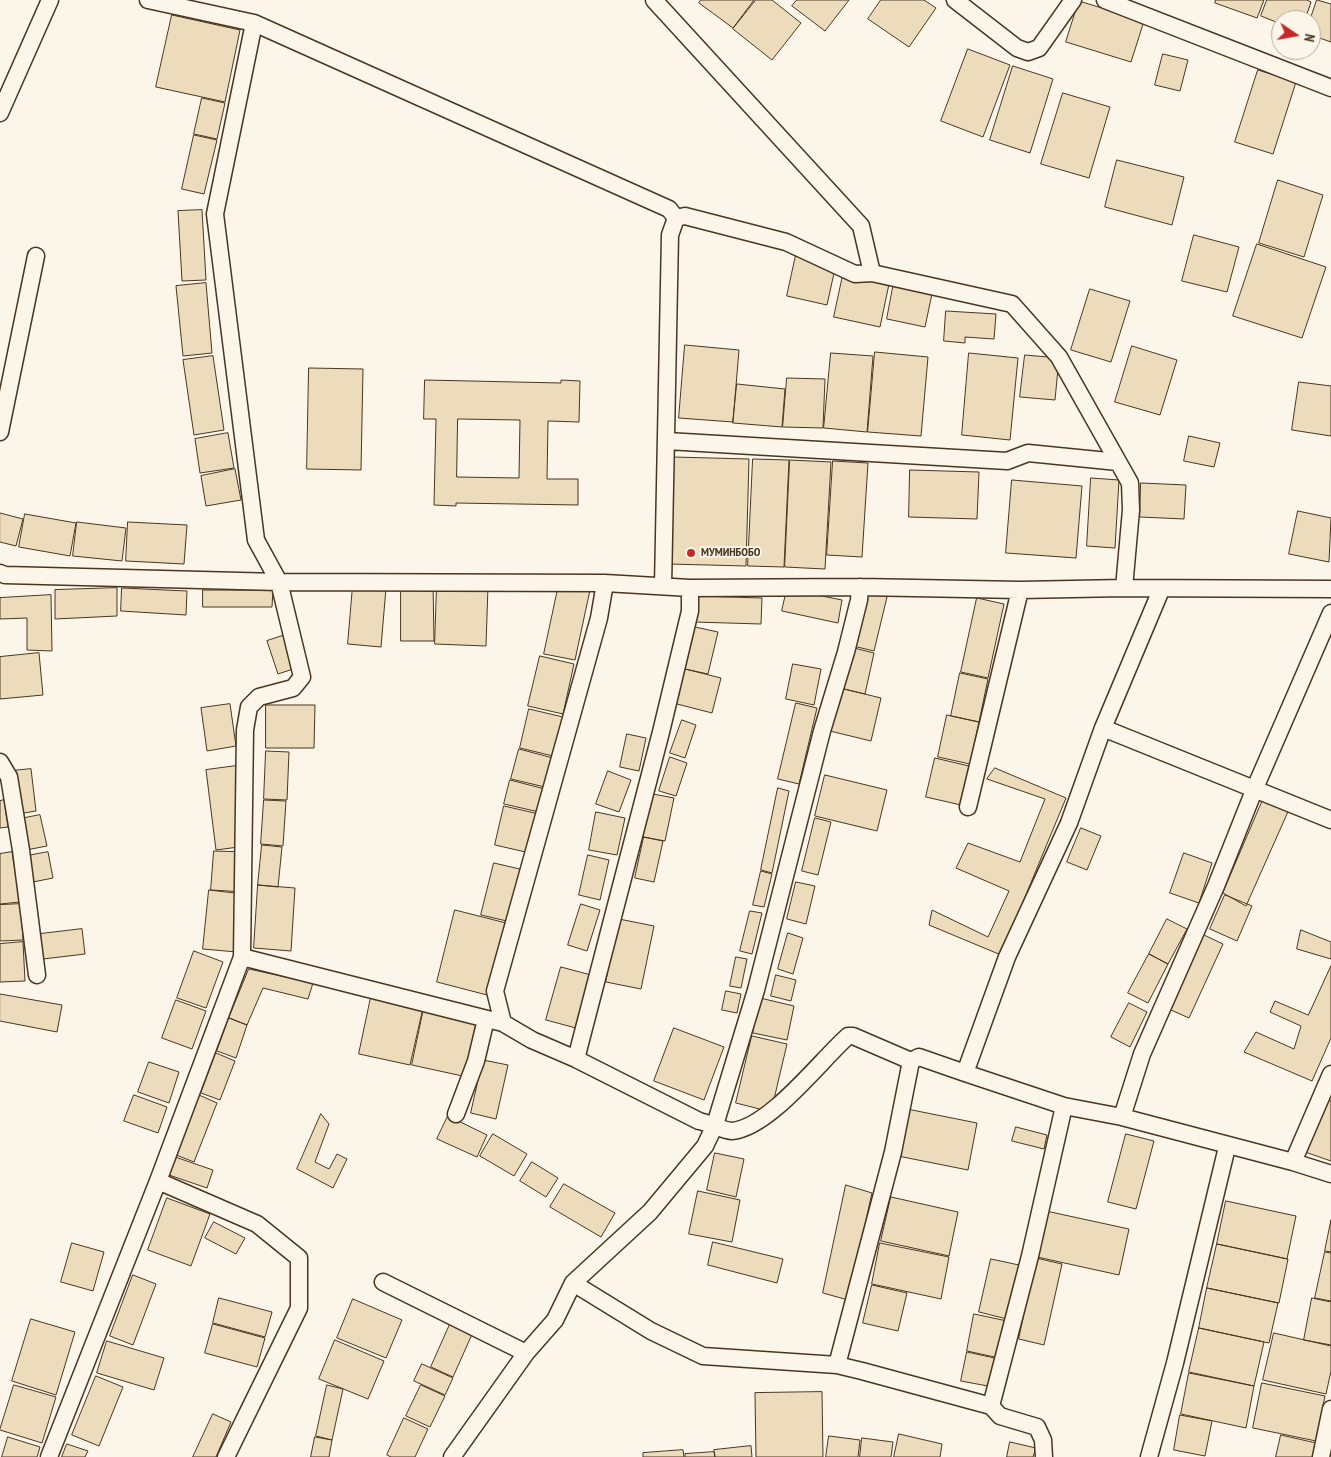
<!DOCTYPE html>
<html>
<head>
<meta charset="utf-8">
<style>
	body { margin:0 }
	#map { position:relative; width:1331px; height:1457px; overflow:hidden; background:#fbf6e9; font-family:"PT Sans Narrow",sans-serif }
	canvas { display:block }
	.north { position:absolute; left:1271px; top:10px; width:50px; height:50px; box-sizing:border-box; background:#fbf6e9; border:1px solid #b4a999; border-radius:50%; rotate:102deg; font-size:14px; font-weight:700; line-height:20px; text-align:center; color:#4a3520 }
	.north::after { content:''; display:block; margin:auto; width:18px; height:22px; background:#c62828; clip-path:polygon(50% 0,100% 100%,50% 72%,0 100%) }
</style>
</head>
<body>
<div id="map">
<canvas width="1331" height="1457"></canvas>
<div class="north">N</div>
</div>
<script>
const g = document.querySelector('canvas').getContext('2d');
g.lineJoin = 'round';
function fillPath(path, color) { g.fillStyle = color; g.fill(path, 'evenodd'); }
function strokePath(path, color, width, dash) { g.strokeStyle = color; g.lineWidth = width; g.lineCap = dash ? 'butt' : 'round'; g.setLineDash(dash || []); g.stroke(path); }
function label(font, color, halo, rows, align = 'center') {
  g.font = font + ' "PT Sans Narrow",sans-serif'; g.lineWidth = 4; g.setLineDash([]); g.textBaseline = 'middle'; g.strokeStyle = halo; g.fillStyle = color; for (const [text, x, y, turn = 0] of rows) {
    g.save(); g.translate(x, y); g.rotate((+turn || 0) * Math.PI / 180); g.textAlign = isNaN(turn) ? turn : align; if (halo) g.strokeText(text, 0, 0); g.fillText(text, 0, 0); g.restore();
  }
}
const building = new Path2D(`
	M701 0H754L733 28 699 3Z
	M756 0H772L801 23 772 60 733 29Z
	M797 0H849L825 31 792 6Z
	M881 0H924L936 8 909 47 868 19Z
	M1216 0H1264L1257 18 1215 3Z
	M1267 0H1307L1311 2 1305 20H1281V24L1261 16Z
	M1317 0 1331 4V42L1311 35 1310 20Z
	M1079 1 1144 21 1131 62 1066 42Z
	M172 15 240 30 225 102 156 87Z
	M968 49 1010 65 983 137 941 121Z
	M1163 54 1188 60 1180 91 1155 85Z
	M1013 66 1053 79 1030 153 990 140Z
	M1258 70 1296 82 1273 154 1235 142Z
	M1063 93 1110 107 1089 178 1041 164Z
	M202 98 225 103 217 139 194 134Z
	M194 135 217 140 204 194 182 189Z
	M1117 160 1184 177 1172 225 1105 207Z
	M1278 180 1323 195 1304 257 1259 243Z
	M202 210 206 280 182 281 178 211Z
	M1194 235 1239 247 1227 292 1182 281Z
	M1257 244 1326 267 1302 338 1233 316Z
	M796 255 836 264 827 305 787 296Z
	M843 275 889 284 880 327 834 317Z
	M894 282 933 289 925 327 887 319Z
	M206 283 212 353 183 356 176 286Z
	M1090 289 1130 301 1111 362 1071 350Z
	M946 311 996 314 994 339 965 337V343L944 341Z
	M685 345 739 350 733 422 679 418Z
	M1132 346 1177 360 1160 415 1115 402Z
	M875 352 928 357 921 436 868 432Z
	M831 353 873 356 867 432 824 428Z
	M969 353 1018 358 1010 440 962 435Z
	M1025 355 1059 358 1055 400 1020 397Z
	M213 356 224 430 194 435 183 360Z
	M309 368 363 369 361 470 307 469Z
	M787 378 825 379 823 428 783 427Z
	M425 380 561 383V380L580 381 579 422 548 421 547 479H578V505L456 503V506L434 505 436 419H424ZM458 419 520 420 519 478 457 477Z
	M1299 382 1331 386V436L1292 430Z
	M737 384 785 389 782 427 733 423Z
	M228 433 234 468 200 473 195 439Z
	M1189 436 1220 443 1214 467 1184 461Z
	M673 457 749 459 746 566 669 564Z
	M753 459 789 460 784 567 748 566Z
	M790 460 831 462 825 569 785 567Z
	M833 461 868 463 862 557 827 555Z
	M235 469 241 500 206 506 201 476Z
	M910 470 979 472 977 519 909 517Z
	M1091 478 1119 480 1115 548 1087 546Z
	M1012 480 1082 486 1076 558 1006 553Z
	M1141 483 1186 485 1184 519 1140 517Z
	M1298 511 1331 518 1329 562 1289 554Z
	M0 513 23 519 16 546 0 542Z
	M25 514 76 523 70 556 19 547Z
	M77 522 126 528 122 561 73 556Z
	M128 522 187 525 184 564 126 561Z
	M401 583H433L434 641H401Z
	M437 584 488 586 486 646 435 644Z
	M559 584 590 590 575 660 544 654Z
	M353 585 386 588 381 647 348 644Z
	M117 588V616L55 619V590Z
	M122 588 187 591 186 615 121 611Z
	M787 589 842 600 838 623 782 611Z
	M203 590H273L272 607H203Z
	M866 592 887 597 874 651 853 646Z
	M51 595 52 651 27 650V618L0 619V598Z
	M695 596 762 598 761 624 694 622Z
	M977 598 1004 604 988 678 961 672Z
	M695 627 718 632 708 674 685 669Z
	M285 635 296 668 278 674 267 641Z
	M850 647 874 653 865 694 840 688Z
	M39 653 43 695 0 699V657Z
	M540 656 574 664 563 714 528 706Z
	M793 664 821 669 814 705 786 699Z
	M685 669 721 678 712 713 677 704Z
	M960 673 988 679 979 722 951 716Z
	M840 688 881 698 871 741 830 731Z
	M796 703 817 708 799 784 778 779Z
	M230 704 236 746 207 751 201 708Z
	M266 705H315L314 748H266Z
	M529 709 563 717 553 756 520 748Z
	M947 715 979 722 970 764 938 757Z
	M682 720 696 725 685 758 670 753Z
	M627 734 646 738 639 771 620 767Z
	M519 749 553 758 545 787 511 779Z
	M266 751 289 752 287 800 264 799Z
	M670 757 687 763 676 796 659 791Z
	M935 758 969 766 961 805 926 797Z
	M236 766 246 846 216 850 206 770Z
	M995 768 1066 798 1001 955 929 925 932 910 988 937 1009 891 956 868 968 843 1020 862 1045 799 987 779Z
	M31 769 36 811 18 814 12 771Z
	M608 771 631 780 619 812 596 804Z
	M825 775 887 790 877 831 815 816Z
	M510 780 545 789 539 812 504 804Z
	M778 788 789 791 772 873 761 870Z
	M653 794 674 798 665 841 643 837Z
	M1265 795 1291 805 1246 906 1223 893Z
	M4 800 8 827 0 828V801Z
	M264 800 286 801 283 846 261 844Z
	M504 806 539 814 530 853 495 845Z
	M596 812 625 818 617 855 589 850Z
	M40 815 47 846 26 850 20 819Z
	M815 818 831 822 818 875 802 871Z
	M1081 828 1101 836 1087 870 1067 862Z
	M644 837 663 841 654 882 635 878Z
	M262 845 282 847 278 887 258 885Z
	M214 851 246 852 244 892 211 890Z
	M12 852 20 902 0 904V854Z
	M48 852 53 878 33 882 27 856Z
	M1184 853 1212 863 1199 903 1170 893Z
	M588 855 609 860 600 900 579 895Z
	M494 863 524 870 511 922 481 915Z
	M761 871 772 874 764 907 753 905Z
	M796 882 815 886 806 924 787 919Z
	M258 885 295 888 291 951 254 948Z
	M209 890 243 894 237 952 203 949Z
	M1225 895 1252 906 1237 941 1210 929Z
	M21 904 23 940 0 941V905Z
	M581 904 600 910 587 951 568 945Z
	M455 910 510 924 491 996 437 982Z
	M750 911 762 913 752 954 740 951Z
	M619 919 654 926 641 989 606 982Z
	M1167 919 1187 929 1168 964 1149 954Z
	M82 929 85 954 43 959 40 934Z
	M1301 930 1331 942V959L1297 949Z
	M788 933 803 938 793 974 778 969Z
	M1204 935 1223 944 1189 1018 1171 1010Z
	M23 942 25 981 0 982V944Z
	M194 951 223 962 206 1008 177 998Z
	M1149 954 1168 964 1148 1003 1128 993Z
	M736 957 747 959 741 988 730 986Z
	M1331 966V1038L1312 1081 1244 1052 1256 1032 1294 1049 1301 1026 1270 1012 1275 1001 1308 1015Z
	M561 967 591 975 576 1028 546 1020Z
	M249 969 313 983 308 999 263 988 247 1025 229 1018Z
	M776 975 796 980 791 1001 771 996Z
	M726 991 741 994 737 1013 722 1010Z
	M0 994 62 1005 57 1032 0 1021Z
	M371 997 423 1008 410 1065 359 1054Z
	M760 998 794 1006 787 1040 753 1033Z
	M176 1000 206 1011 192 1049 162 1038Z
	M1129 1003 1147 1012 1130 1047 1111 1037Z
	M424 1008 479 1020 467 1077 412 1065Z
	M229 1018 247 1025 236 1058 217 1051Z
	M674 1028 724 1047 704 1100 654 1081Z
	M752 1036 787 1044 771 1112 736 1103Z
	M216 1053 235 1061 220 1100 201 1093Z
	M483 1060 508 1065 496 1119 471 1113Z
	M149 1062 179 1072 169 1103 138 1092Z
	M134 1095 167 1107 158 1133 124 1121Z
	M199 1095 217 1103 194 1162 176 1155Z
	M1323 1098 1331 1101V1161L1305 1152Z
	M907 1109 977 1123 968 1170 898 1156Z
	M321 1114 329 1124 315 1162 329 1169 337 1154 347 1159 333 1188 297 1169Z
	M448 1116 487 1135 477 1157 437 1139Z
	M1016 1127 1047 1135 1044 1149 1012 1141Z
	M493 1134 527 1154 514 1176 480 1156Z
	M1126 1134 1154 1141 1136 1209 1108 1202Z
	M715 1153 744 1159 736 1197 707 1190Z
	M175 1157 213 1170 207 1188 169 1175Z
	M532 1162 558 1178 546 1197 520 1181Z
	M564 1184 615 1213 601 1237 550 1207Z
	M846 1185 872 1193 848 1300 823 1293Z
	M698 1191 740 1200 732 1242 689 1234Z
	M891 1197 958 1212 949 1256 881 1241Z
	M167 1198 210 1214 191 1266 148 1250Z
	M1226 1201 1296 1216 1287 1259 1217 1244Z
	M1046 1211 1129 1229 1119 1275 1037 1257Z
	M1331 1220V1252L1325 1251Z
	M214 1222 245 1238 236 1254 205 1238Z
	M713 1242 783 1259 777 1283 708 1265Z
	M72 1243 104 1252 93 1291 61 1282Z
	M880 1243 949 1257 941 1299 872 1284Z
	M1217 1244 1288 1259 1279 1303 1207 1288Z
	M1325 1252 1331 1253V1301L1315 1298Z
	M1036 1258 1062 1264 1044 1345 1019 1339Z
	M991 1259 1019 1265 1007 1319 979 1312Z
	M133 1275 156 1284 133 1345 110 1336Z
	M872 1285 907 1293 898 1331 863 1323Z
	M1207 1288 1278 1303 1269 1343 1199 1328Z
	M219 1298 272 1312 265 1337 213 1323Z
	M1312 1298 1331 1302V1345L1304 1340Z
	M353 1299 402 1320 386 1358 337 1338Z
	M974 1314 1007 1321 999 1358 967 1351Z
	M31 1319 75 1332 56 1395 12 1381Z
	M451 1322 473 1332 453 1377 431 1367Z
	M213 1324 265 1338 257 1367 205 1353Z
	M1199 1328 1264 1342 1254 1386 1189 1372Z
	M1274 1333 1331 1346V1371L1326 1394 1263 1380Z
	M335 1340 384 1361 368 1399 319 1379Z
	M107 1341 164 1358 154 1390 97 1373Z
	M967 1352 999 1359 993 1387 961 1381Z
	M422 1364 453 1378 445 1395 414 1381Z
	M1189 1373 1254 1386 1246 1428 1181 1414Z
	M96 1376 123 1387 99 1446 72 1435Z
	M1262 1383 1325 1396 1316 1441 1253 1428Z
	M14 1385 56 1397 42 1443 0 1430Z
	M327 1385 343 1389 332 1440 316 1436Z
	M421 1385 445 1396 430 1427 406 1416Z
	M822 1392 823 1457H756L755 1393Z
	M213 1414 231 1422 216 1457H193Z
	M1180 1415 1212 1421 1205 1456 1174 1450Z
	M404 1418 428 1429 415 1457H391L387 1455Z
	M899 1434 942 1444 940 1457H894Z
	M1281 1435 1316 1443 1313 1457H1276Z
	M829 1436 860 1440 858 1457H826Z
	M8 1437 40 1447 37 1457H2Z
	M315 1437 332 1440 329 1457H311Z
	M862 1438 893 1442 891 1457H860Z
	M1010 1442 1036 1448 1033 1457H1007Z
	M67 1444 88 1451 85 1457H62Z
	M751 1446 752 1457H715L714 1450Z
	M683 1450 684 1457H643V1453Z
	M714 1452 715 1457H685V1454Z`);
fillPath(building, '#ecdcbc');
strokePath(building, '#4a3520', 1);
const minor = new Path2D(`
	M148 0 254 23 669 209 676 218
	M654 0 861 226 872 273 1012 304 1059 357 1130 483 1131 510 1124 588
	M955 0 1017 48 1028 52 1039 48 1073 0
	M1105 0 1331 88
	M0 113 50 0
	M0 432 36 256
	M667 441 1007 461 1028 453 1118 462
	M0 573 5 575 279 582 605 583 690 588 860 587 1020 590 1124 588 1331 589
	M605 583 599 618 495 991 503 1023 532 1040 576 1059 699 1121C709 1123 724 1131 732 1131 769 1128 820 1061 848 1036H853L911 1061
	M663 586 670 235 676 218 685 216 786 242 855 274 872 273
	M1103 728 1331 820
	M0 762 9 777 21 850 37 975
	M968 807 1020 590
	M242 957 503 1023
	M576 1059 661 732 690 611V588
	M965 1073 1064 1106 1122 1117
	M1331 1074 1293 1162 1331 1174
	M456 1114 476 1061 486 1019
	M1293 1162 1122 1117 1142 1054 1216 886 1255 788 1331 613
	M158 1181 257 1224 299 1258V1308L226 1457
	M383 1282 526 1353
	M573 1283 651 1331 703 1356 837 1365 862 1371 991 1406 1000 1416 1037 1427 1043 1440 1044 1457
	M837 1365 893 1152 911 1061 919 1057 965 1073 1007 957 1069 823 1103 728 1161 590
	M991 1406 1030 1256 1064 1106
	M49 1457 158 1181 242 957 245 730 249 707 259 697 293 688 302 677 279 582 256 540 215 214 254 23
	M452 1457 526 1353 555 1320 573 1283 650 1212 705 1146 715 1125 756 990 822 731 846 652 859 600 860 587
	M1149 1457 1175 1363 1227 1147
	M1321 1457 1331 1409`);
strokePath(minor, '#4a3520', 19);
strokePath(minor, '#fbf6e9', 16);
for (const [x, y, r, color] of [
	[691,553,5,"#c62828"]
]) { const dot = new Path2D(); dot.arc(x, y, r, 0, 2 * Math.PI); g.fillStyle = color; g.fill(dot); strokePath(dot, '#fbf6e9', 2); }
label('bold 12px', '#4a3520', '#fbf6e9', [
	["МУМИНБОБО",701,553]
], 'left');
</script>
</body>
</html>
